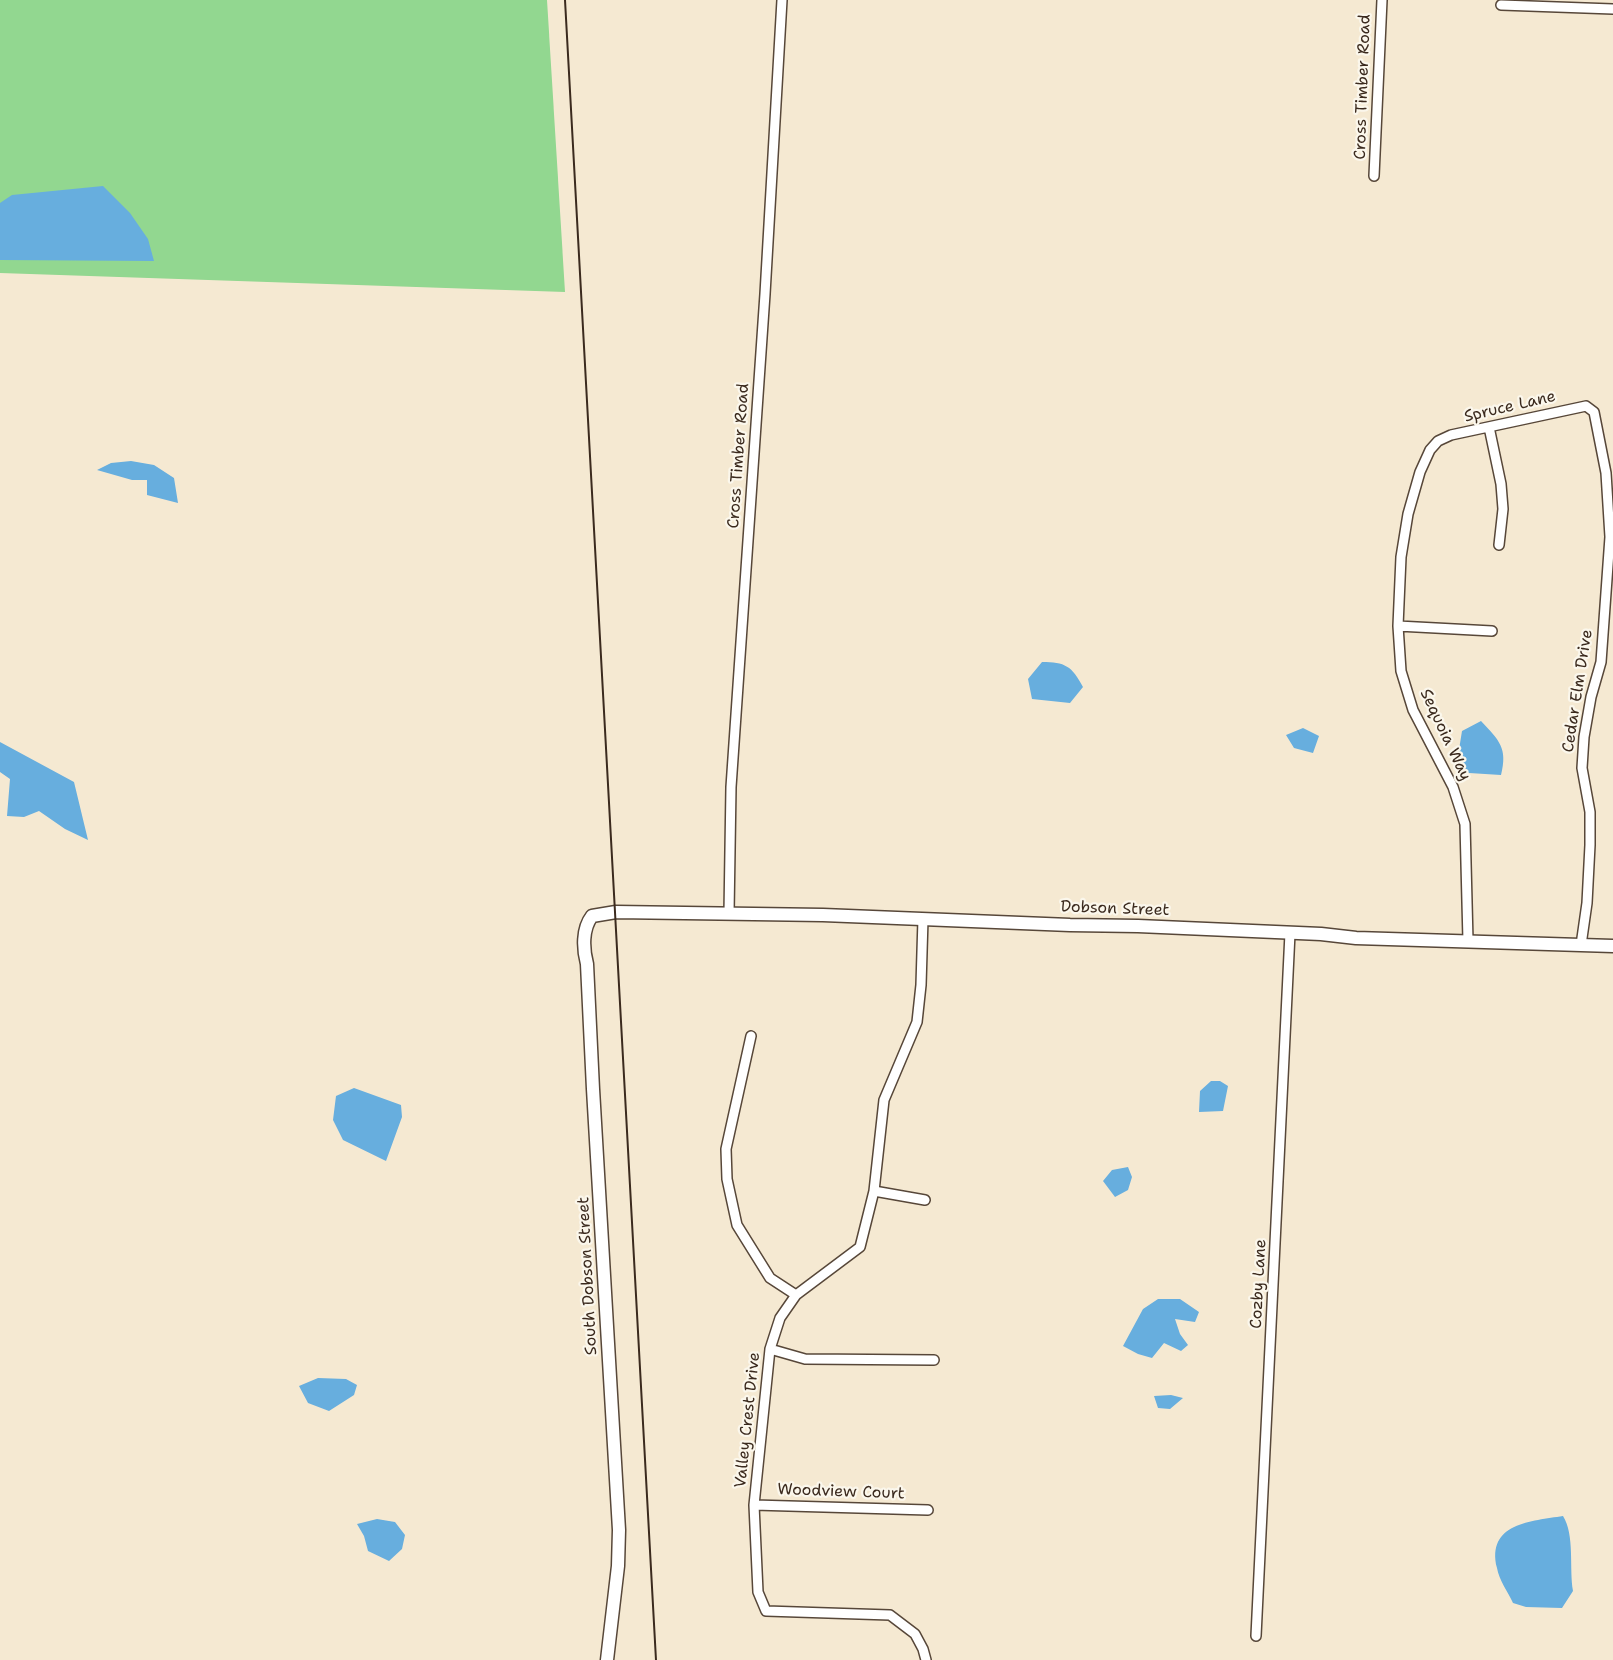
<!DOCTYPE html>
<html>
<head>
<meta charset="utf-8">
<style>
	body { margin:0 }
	canvas { display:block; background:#f5e9d2 }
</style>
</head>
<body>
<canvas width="1613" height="1660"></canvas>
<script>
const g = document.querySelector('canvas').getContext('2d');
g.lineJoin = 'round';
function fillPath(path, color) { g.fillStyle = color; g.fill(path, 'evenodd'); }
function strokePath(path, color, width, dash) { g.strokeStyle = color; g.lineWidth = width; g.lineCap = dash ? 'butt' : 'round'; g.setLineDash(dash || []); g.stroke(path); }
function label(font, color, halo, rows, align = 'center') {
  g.font = font + ' "Shantell Sans",sans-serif'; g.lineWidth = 4.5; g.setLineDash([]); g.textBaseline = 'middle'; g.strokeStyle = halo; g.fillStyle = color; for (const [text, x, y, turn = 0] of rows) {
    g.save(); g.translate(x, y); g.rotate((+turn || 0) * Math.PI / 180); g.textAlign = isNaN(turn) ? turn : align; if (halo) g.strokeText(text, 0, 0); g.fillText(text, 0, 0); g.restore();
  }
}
fillPath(new Path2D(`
	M0 0H547L565 292 0 273Z`), '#92d790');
fillPath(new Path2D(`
	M103 186 130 213 148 239 154 261 0 260V203L12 195Z
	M131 461 154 465 174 478 178 503 147 495V480H132L97 470 111 463Z
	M1042 662C1065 662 1072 666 1083 687L1070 703 1032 699 1028 679Z
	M1481 721C1499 740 1508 748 1501 775L1469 773 1457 762 1462 731Z
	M1303 728 1319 736 1313 753 1294 748 1286 735Z
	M0 742 74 782 88 840 65 829 39 811 24 817 7 816 10 779 0 772Z
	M1211 1081H1220L1228 1086 1223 1111 1199 1112 1200 1091Z
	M354 1088 401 1105 402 1117 386 1161 343 1140 333 1120 336 1096Z
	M1128 1167 1132 1177 1128 1190 1115 1197 1103 1181 1112 1170Z
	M1158 1299H1180L1199 1312 1195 1322 1175 1319 1180 1334 1188 1345 1181 1351 1164 1343 1152 1358 1138 1354 1123 1346 1143 1309Z
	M318 1378 346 1379 357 1385 354 1395 329 1411 308 1403 299 1386Z
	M1171 1395 1183 1398 1170 1409 1158 1408 1154 1396Z
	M1563 1516C1575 1535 1569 1568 1573 1591L1562 1608 1526 1607 1513 1603C1508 1592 1499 1580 1497 1568 1486 1523 1532 1521 1563 1516Z
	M377 1519 395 1522 405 1535 402 1549 389 1561 368 1551 364 1536 357 1524Z`), '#67aede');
const minor = new Path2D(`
	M1501 5 1613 9
	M1374 176 1382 0
	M1489 427 1501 484 1503 509 1499 545
	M1398 626 1492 631
	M729 913 731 787 765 294 782 0
	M923 919 921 985 917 1022 884 1100 874 1191 860 1247 796 1295 780 1318 770 1349 754 1505 758 1592 766 1611 890 1615 915 1634 923 1649 926 1660
	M1468 941 1465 824 1453 787 1413 710 1401 671 1398 626 1401 557 1408 514 1420 472 1430 450 1438 441 1451 435 1586 406 1594 412 1606 473 1610 537 1601 662 1591 697 1584 737 1582 768 1590 812V845L1587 903 1581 945
	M751 1036 726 1149 727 1179 737 1225 770 1278 796 1295
	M874 1191 925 1200
	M770 1349 805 1359 934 1360
	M754 1505 928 1510
	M1256 1636 1290 933`);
const tertiary = new Path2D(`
	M607 1660 618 1566 619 1530 593 1089 587 964C583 949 582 929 592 916L616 912 823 915 1070 925 1138 926 1321 934 1356 938 1613 946`);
strokePath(minor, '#574739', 12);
strokePath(tertiary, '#574739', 15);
strokePath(minor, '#fff', 9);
strokePath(tertiary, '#fff', 12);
strokePath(new Path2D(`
	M565 0 656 1660`), '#3b2a1e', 2);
label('16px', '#3b2a1e', '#fbf7ec', [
	["Cross Timber Road",1363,87,-88],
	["Spruce Lane",1510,407,-13],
	["Cross Timber Road",739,456,-86],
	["Cedar Elm Drive",1578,691,-81],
	["Sequoia Way",1445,735,65],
	["Dobson Street",1115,909,2],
	["South Dobson Street",588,1276,-93],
	["Cozby Lane",1259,1284,-87],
	["Valley Crest Drive",748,1420,-84],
	["Woodview Court",841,1492,2]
]);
</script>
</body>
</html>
